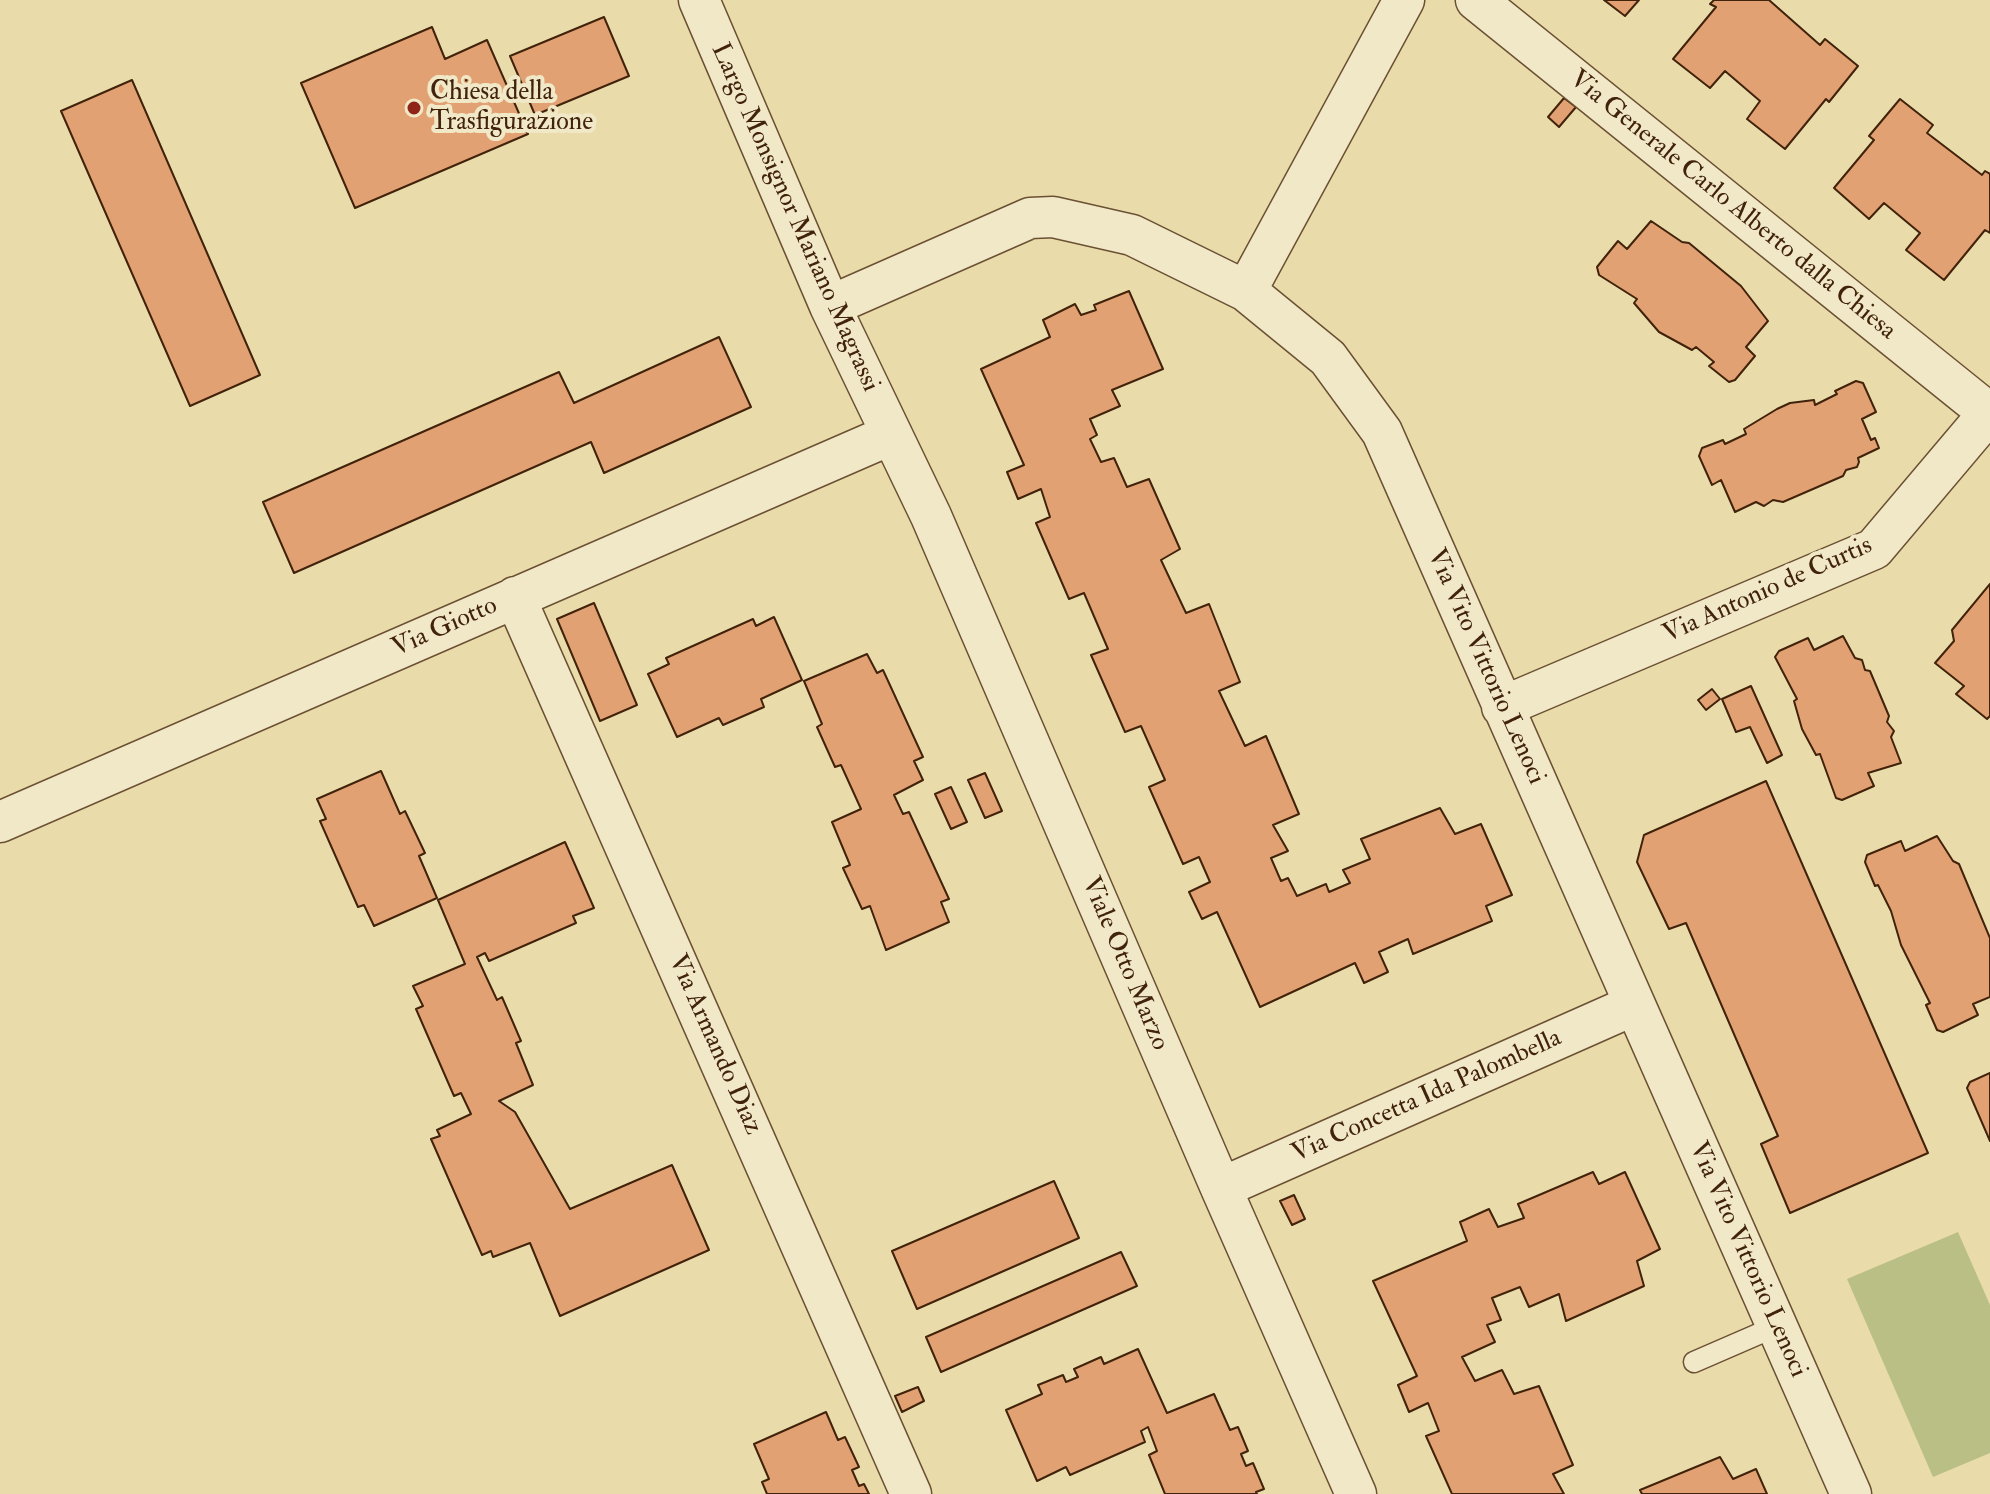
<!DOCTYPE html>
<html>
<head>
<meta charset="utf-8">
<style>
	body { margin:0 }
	canvas { display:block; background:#eadcaa }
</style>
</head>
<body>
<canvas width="1990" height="1494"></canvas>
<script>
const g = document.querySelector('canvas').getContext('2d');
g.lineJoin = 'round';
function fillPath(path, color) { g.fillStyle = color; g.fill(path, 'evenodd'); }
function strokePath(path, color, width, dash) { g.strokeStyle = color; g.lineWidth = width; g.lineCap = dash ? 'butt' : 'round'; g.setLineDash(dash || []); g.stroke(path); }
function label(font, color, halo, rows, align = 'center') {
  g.font = font + ' "IM FELL Double Pica",serif'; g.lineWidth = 8; g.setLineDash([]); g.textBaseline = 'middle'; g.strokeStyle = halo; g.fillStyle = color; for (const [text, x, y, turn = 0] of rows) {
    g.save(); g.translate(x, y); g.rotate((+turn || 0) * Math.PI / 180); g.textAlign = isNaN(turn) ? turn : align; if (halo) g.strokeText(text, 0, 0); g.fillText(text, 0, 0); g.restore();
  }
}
fillPath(new Path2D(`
	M1958 1232 1990 1305V1453L1933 1477 1847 1279Z`), '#babf86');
const building = new Path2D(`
	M1604 0H1639L1625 16Z
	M1714 0H1769L1820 45 1825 39 1858 66 1829 102 1826 99 1785 149 1747 119 1760 101 1725 71 1710 88 1673 59 1716 7 1710 4Z
	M604 17 629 76 535 115 510 56Z
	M432 27 445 59 487 40 528 134 355 208 301 83Z
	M132 80 260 375 190 406 61 111Z
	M1564 98 1576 107 1559 127 1548 117Z
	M1900 99 1933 125 1927 133 1982 175 1985 171 1990 174V233L1985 230 1944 280 1906 250 1920 233 1884 203 1869 219 1834 188 1874 140 1869 136Z
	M1651 221 1682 242 1689 243 1741 286 1768 321 1746 347 1755 356 1735 380 1729 382 1709 366 1714 362 1696 347 1692 350 1659 332 1634 303 1637 299 1599 275 1597 267 1618 241 1627 249Z
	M1129 291 1163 369 1112 390 1120 406 1090 419 1097 435 1090 439 1101 462 1114 458 1127 487 1149 479 1180 549 1161 560 1186 613 1209 604 1240 682 1219 691 1245 746 1266 736 1299 814 1273 825 1288 851 1271 858 1281 881 1288 878 1297 896 1326 884 1329 892 1350 883 1343 870 1370 859 1361 839 1440 808 1455 834 1481 824 1512 895 1486 906 1492 921 1413 954 1408 939 1379 952 1388 972 1364 983 1355 963 1260 1007 1217 912 1202 919 1189 892 1210 882 1199 857 1183 864 1149 787 1165 780 1141 726 1125 732 1091 655 1108 649 1084 593 1069 599 1036 523 1050 517 1041 489 1018 499 1007 472 1024 465 981 369 1050 337 1043 320 1075 304 1081 315 1096 310 1094 305Z
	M719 337 751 407 604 473 591 442 294 573 263 502 559 372 574 403Z
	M1856 381 1863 383 1876 412 1862 419 1871 440 1875 438 1879 448 1858 458 1859 462 1857 467 1846 470 1843 476 1783 502 1773 500 1764 506 1756 502 1735 512 1721 480 1712 485 1699 456 1702 448 1723 440 1725 444 1746 434 1744 429 1777 409 1790 403 1814 400 1815 405 1837 394 1835 391Z
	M1990 584V716L1987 719 1956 694 1964 686 1935 663 1954 641 1952 630Z
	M594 603 637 705 600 721 557 619Z
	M774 617 802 680 761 699 764 707 723 725 719 718 677 737 648 674 669 664 666 658 753 619 756 626Z
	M1843 636 1855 658 1862 660 1865 670 1870 671 1889 716 1887 722 1894 731 1891 737 1901 763 1868 773 1874 786 1842 800 1836 798 1820 754 1816 755 1802 729 1794 701 1797 699 1775 657 1779 651 1808 638 1814 650Z
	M867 654 877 673 883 670 923 757 914 761 923 780 894 795 903 814 909 812 949 899 941 902 949 922 886 950 870 906 862 909 843 868 850 865 832 822 861 809 841 765 835 767 817 727 822 724 804 681Z
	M1751 686 1782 755 1767 763 1750 727 1736 732 1722 699Z
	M1712 689 1720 699 1706 710 1698 700Z
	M381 771 400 814 405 811 425 853 419 856 437 898 374 926 364 905 358 907 320 821 326 819 317 799Z
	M985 773 1002 811 985 818 968 780Z
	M1766 781 1928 1153 1790 1213 1761 1144 1778 1136 1686 923 1669 929 1637 862 1644 835Z
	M951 787 967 822 951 829 935 794Z
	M1937 836 1953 861 1959 864 1990 938V997L1973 1004 1978 1015 1943 1032 1937 1030 1926 1005 1930 1003 1901 945 1891 911 1878 885 1875 886 1865 862 1867 855 1901 841 1905 851Z
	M565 842 594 908 573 916 576 923 489 961 485 953 477 957 497 1000 502 997 521 1041 516 1043 533 1085 499 1101 515 1112 570 1209 672 1165 709 1250 560 1316 530 1243 493 1257 491 1251 482 1255 431 1139 440 1136 437 1130 471 1114 461 1093 454 1096 416 1009 423 1006 413 986 465 964 438 900Z
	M1990 1073V1141L1967 1088 1970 1082Z
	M1593 1172 1599 1184 1625 1172 1660 1249 1637 1261 1644 1286 1566 1321 1559 1294 1529 1307 1520 1287 1492 1298 1501 1320 1487 1325 1495 1342 1462 1357 1475 1381 1502 1370 1514 1394 1539 1386 1573 1465 1553 1474 1564 1494H1452L1426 1436 1439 1431 1428 1403 1409 1412 1398 1385 1417 1376 1373 1281 1467 1241 1460 1222 1489 1209 1498 1227 1524 1218 1518 1204Z
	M1054 1181 1079 1238 917 1309 892 1251Z
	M1294 1195 1305 1219 1292 1225 1280 1201Z
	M1121 1252 1137 1286 941 1372 926 1337Z
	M1138 1349 1167 1413 1214 1394 1230 1430 1238 1427 1248 1451 1241 1454 1246 1466 1253 1463 1264 1489 1256 1492 1257 1494H1165L1149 1455 1157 1451 1148 1427 1141 1431 1145 1442 1070 1475 1066 1467 1037 1481 1006 1410 1042 1394 1038 1385 1063 1375 1066 1382 1078 1377 1074 1369 1101 1357 1104 1364Z
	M918 1387 924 1401 902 1412 895 1396Z
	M826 1412 838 1440 845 1437 859 1467 852 1470 859 1486 864 1484 869 1494H767L762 1482 769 1479 754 1444Z
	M1720 1457 1733 1479 1756 1469 1767 1494H1642L1640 1490Z`);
fillPath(building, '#e2a172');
strokePath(building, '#41220b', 2);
const lane = new Path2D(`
	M1694 1362 1777 1326`);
const street = new Path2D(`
	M699 0 830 306 931 516 1221 1188 1356 1494
	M1476 0 1990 414
	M1246 291 1404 0
	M830 306 1030 218 1053 217 1132 235 1246 291 1328 358 1382 432 1851 1494
	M515 597 911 1494
	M1502 707 1874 549 1989 413
	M0 822 890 435
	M1221 1188 1634 1005`);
strokePath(lane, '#6b5033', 23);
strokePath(street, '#6b5033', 43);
strokePath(lane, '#f1e8c8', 20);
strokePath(street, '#f1e8c8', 40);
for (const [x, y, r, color] of [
	[414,108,8,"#8f2418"]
]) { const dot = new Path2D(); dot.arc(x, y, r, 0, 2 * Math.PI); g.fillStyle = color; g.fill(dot); strokePath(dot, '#f1e8c8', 3); }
label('26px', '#41220b', '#f1e8c8', [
	["Chiesa della",430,93],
	["Trasfigurazione",430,123]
], 'left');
label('26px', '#41220b', '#f1e8c8', [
	["Via Generale Carlo Alberto dalla Chiesa",1732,206,39],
	["Largo Monsignor Mariano Magrassi",794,218,66],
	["Via Antonio de Curtis",1768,591,-24],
	["Via Giotto",445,628,-24],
	["Via Vito Vittorio Lenoci",1485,667,66],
	["Viale Otto Marzo",1124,964,67],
	["Via Armando Diaz",714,1045,66],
	["Via Concetta Ida Palombella",1427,1097,-24],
	["Via Vito Vittorio Lenoci",1747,1260,66]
]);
</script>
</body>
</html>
